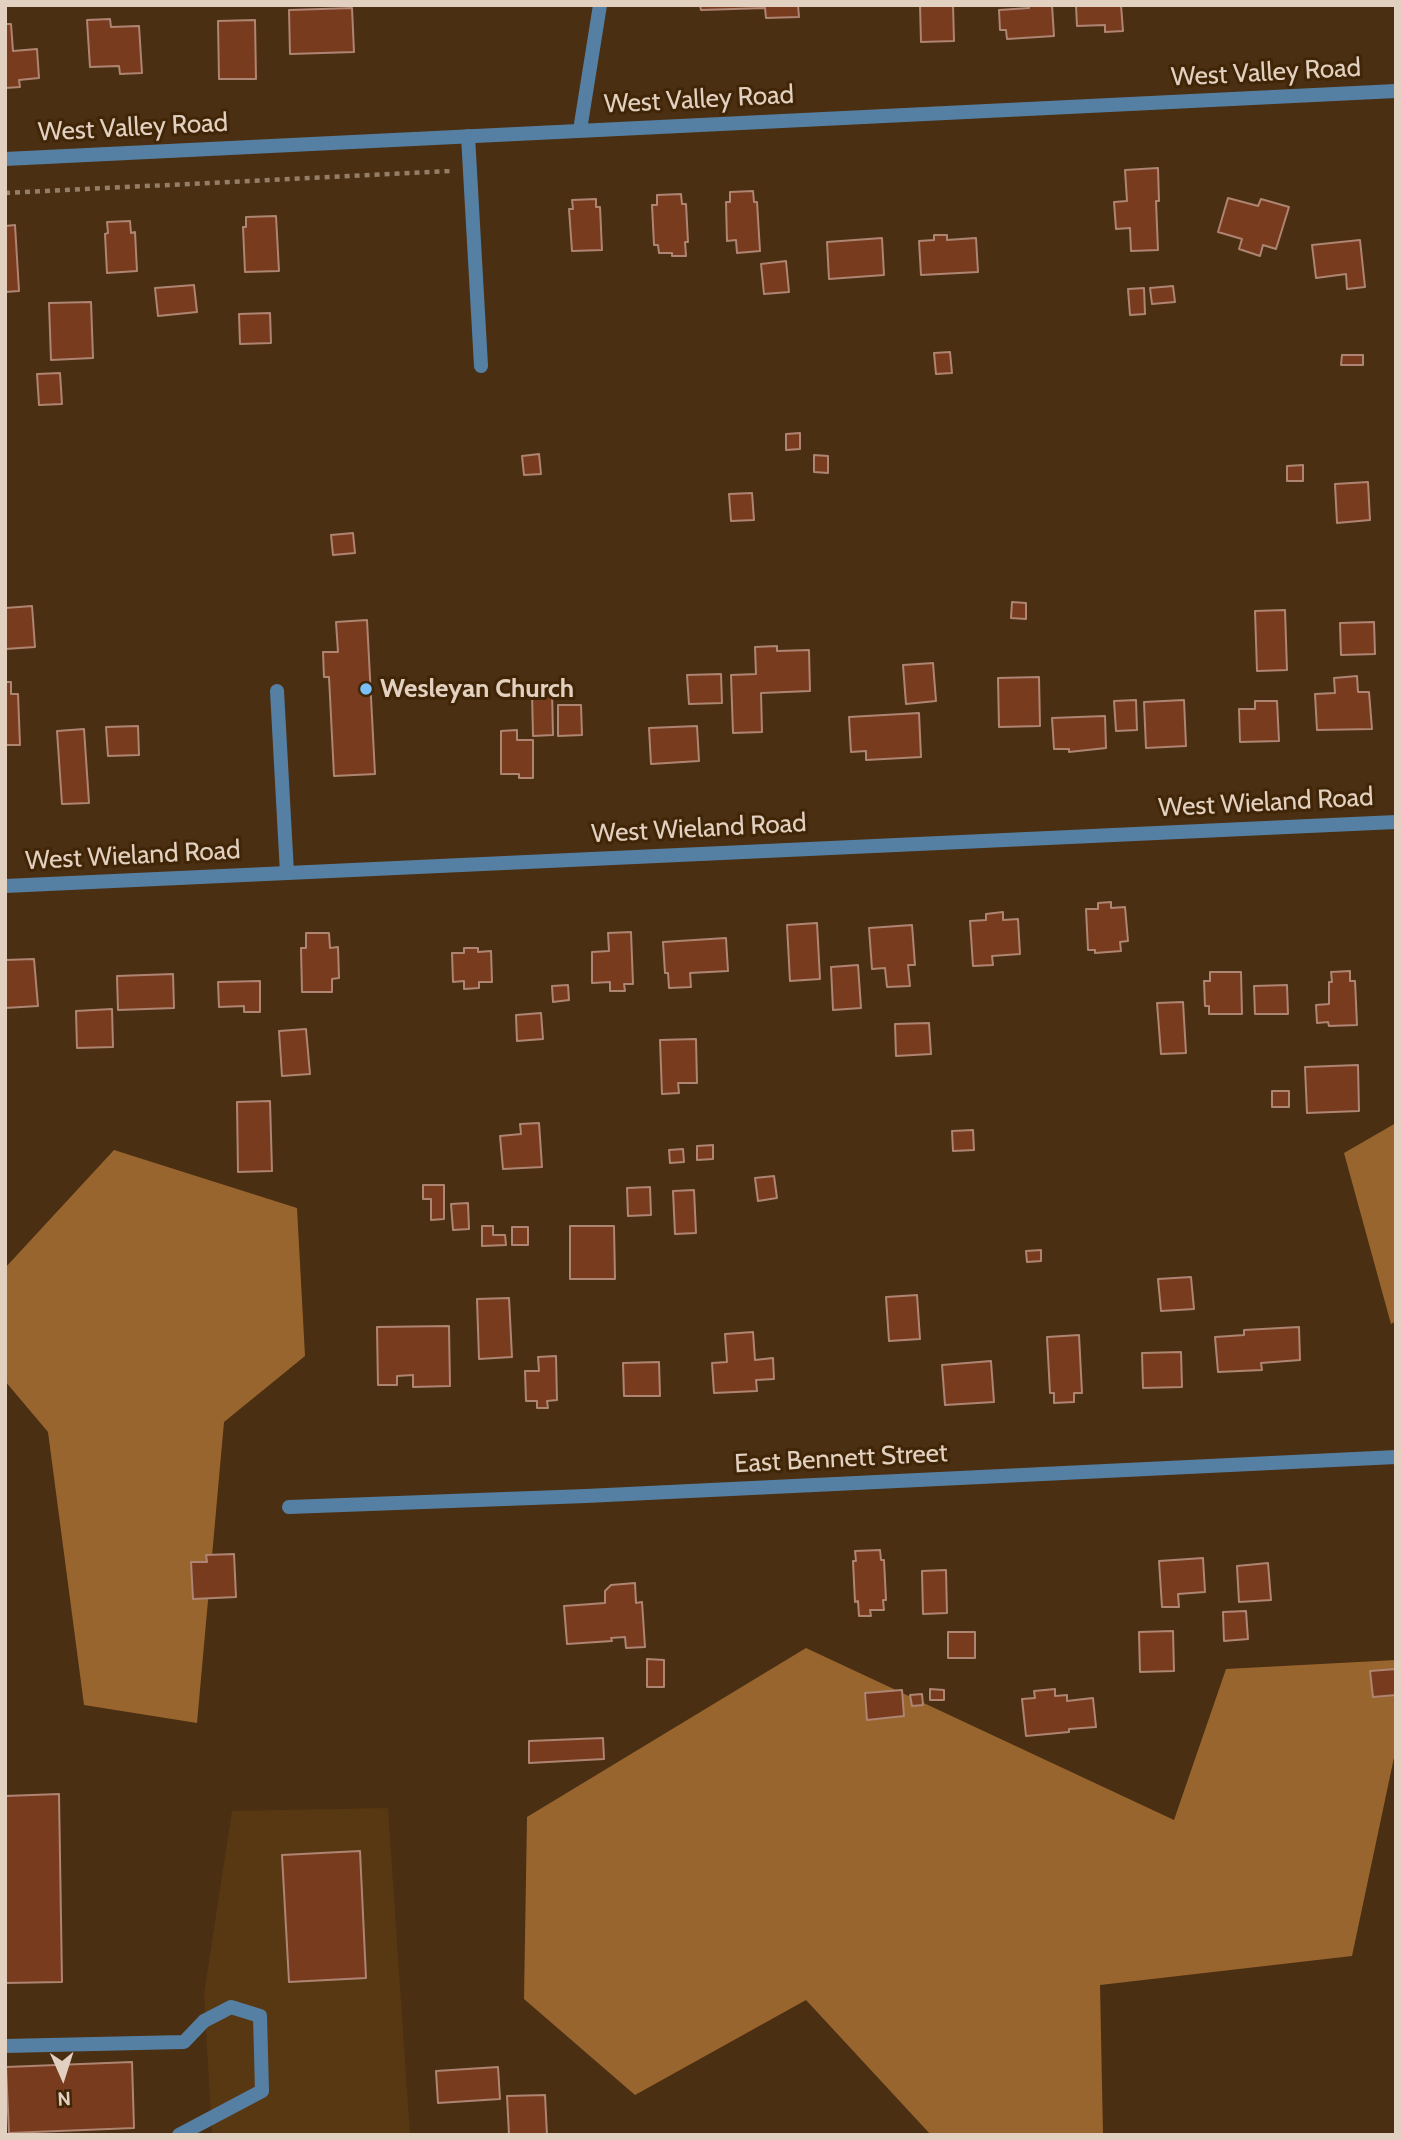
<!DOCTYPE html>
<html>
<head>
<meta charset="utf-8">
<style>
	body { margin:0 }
	#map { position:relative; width:1401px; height:2140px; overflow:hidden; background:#4b2f12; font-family:Cabin,sans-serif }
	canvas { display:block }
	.frame { position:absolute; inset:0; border:7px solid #e2d0c0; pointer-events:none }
	.north { position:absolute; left:28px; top:2042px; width:70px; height:70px; -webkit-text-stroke:5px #402507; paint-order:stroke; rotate:177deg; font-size:19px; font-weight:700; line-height:28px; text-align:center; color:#e2d0c0 }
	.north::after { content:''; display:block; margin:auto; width:24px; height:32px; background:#e2d0c0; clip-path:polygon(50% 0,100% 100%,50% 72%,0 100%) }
</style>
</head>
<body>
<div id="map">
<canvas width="1401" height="2140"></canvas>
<div class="frame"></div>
<div class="north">N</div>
</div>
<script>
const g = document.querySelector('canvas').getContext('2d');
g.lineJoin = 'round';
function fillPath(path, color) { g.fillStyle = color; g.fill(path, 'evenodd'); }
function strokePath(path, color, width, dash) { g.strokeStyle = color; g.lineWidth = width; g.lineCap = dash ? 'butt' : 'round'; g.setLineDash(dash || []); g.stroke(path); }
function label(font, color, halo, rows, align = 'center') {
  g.font = font + ' Cabin,sans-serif'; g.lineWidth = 6; g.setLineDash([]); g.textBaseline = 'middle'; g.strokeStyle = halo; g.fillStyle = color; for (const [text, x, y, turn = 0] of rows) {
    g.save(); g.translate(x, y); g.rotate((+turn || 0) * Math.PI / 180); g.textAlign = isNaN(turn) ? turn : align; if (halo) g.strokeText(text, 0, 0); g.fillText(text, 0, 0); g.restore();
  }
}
fillPath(new Path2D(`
	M388 1808 410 2135H212L204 1994 232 1811Z`), '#583713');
fillPath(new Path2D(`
	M1396 1123V1321L1391 1324 1344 1153Z
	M114 1150 297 1208 305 1356 224 1422 197 1723 84 1705 48 1432 5 1381V1268Z
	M806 1648 1174 1820 1226 1669 1396 1660V1748L1352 1956 1100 1985 1103 2135H931L806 2000 635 2095 524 1999 527 1817Z`), '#99652f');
const building = new Path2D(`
	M700 5H798L799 17 766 18 765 8 701 10Z
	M920 5H953L954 41 921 42Z
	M1028 5H1052L1054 36 1007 39 1006 30H1000L999 10 1029 8Z
	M1076 5H1121L1123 31 1105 32V25L1077 26Z
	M352 8 354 52 290 54 289 10Z
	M110 19 111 27 139 26 142 73 120 74 119 66 90 67 87 20Z
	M255 20 256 79H219L218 21Z
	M5 24H11L13 51 37 49 39 78 19 80 20 87 5 88Z
	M1158 168 1159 201H1156L1158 250 1131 251 1130 228 1116 229 1114 202 1127 201 1125 170Z
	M753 191 754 202H757L760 251 737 253 736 240 727 241 726 202H730V192Z
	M681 194 682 204H686L688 242H685L686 256H672V253H659L658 245H654L652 205H657V195Z
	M1228 198 1258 206 1261 199 1289 207 1276 249 1263 245 1260 256 1239 249 1242 239 1218 232Z
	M596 199V207H600L602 250 572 251 569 209H573L572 200Z
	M276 216 279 271 245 272 243 227H246V217Z
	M130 221 131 233 135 232 137 271 107 273 105 234 108 233 107 222Z
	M15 225 19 291 5 292V226Z
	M934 235H947V240L976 238 978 272 921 275 919 241 934 240Z
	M882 238 884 275 829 279 827 242Z
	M1360 240 1365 287 1347 289 1346 274 1316 278 1312 245Z
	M786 261 789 292 764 294 761 264Z
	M194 285 197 312 158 316 155 288Z
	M1173 286 1175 302 1152 304 1150 288Z
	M1144 288 1145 314 1130 315 1128 289Z
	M91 302 93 358 51 360 49 303Z
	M270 313 271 343 240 344 239 314Z
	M950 352 952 373 936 374 934 353Z
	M1342 355H1363V365H1341Z
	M60 373 62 404 39 405 37 374Z
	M800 433V449L786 450V434Z
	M539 454 541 474 524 475 522 456Z
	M814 455 828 456V473L814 472Z
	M1303 465V481H1287V466Z
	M1368 482 1370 520 1337 523 1335 484Z
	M752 493 754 520 731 521 729 494Z
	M353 533 355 553 333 555 331 535Z
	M1012 602 1026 603V619L1011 618Z
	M32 606 35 647 5 649V608Z
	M1285 610 1287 670 1257 671 1255 611Z
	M367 620 375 774 334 776 329 677H324L323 652H338L336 622Z
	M1374 622 1375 654 1341 655 1340 623Z
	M777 646V651L809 650 810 691 761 693 762 732 733 733 731 675 756 674 755 647Z
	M933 663 936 701 906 704 903 665Z
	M721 674 722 703 689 704 687 675Z
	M1357 676 1358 692H1369L1372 729 1317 730 1315 694 1335 693 1334 678Z
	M1039 677 1040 726 999 727 998 678Z
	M5 682H11V694H18L20 745H5Z
	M552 691 553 735 533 736 532 692Z
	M1136 700 1137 730 1116 731 1114 701Z
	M1184 700 1186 746 1146 748 1144 702Z
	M1255 701H1277L1279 741 1240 742 1239 709H1255Z
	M558 705H581L582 735 558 736Z
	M919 713 921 757 866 760V751L851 752 849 717Z
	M1105 716 1106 748 1069 752V749H1054L1052 718Z
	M138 726 139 755 108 756 106 727Z
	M697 726 699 761 651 764 649 728Z
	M84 729 89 803 62 804 57 731Z
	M517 730V740H533V778H519V774H501V731Z
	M1111 902V908L1125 907 1128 941 1120 942 1121 951 1095 953V950H1088L1086 909H1098V903Z
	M1003 912V920L1018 919 1020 954 992 956 993 965 973 966 970 921 986 920V914Z
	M817 923 820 979 790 981 787 925Z
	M912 925 915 965H908L910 986 887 987 885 968 872 969 869 928Z
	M631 932 633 984H624L625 991H610V982L592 983V952L609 951 608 933Z
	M306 933H329L330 948 338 947 339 978 332 979V992H302L301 948H306Z
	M726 938 728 971 690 973 691 987 669 988 668 973H665L663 942Z
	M464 948H478V952L491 951 492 982H479V988L464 989V981L453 982 452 953H464Z
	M34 959 38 1006 5 1008V960Z
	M858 965 861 1008 833 1010 831 967Z
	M1350 971V981H1355L1357 1025 1329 1026 1328 1022 1317 1023 1316 1005 1329 1004V982H1332L1331 972Z
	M1210 972H1241L1242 1014H1209V1006H1205L1204 981H1210Z
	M173 974 174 1008 118 1010 117 976Z
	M260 981V1012H244V1006L219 1007 218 982Z
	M568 985 569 1000 553 1002 552 986Z
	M1287 985 1288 1014H1255L1254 986Z
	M1183 1002 1186 1053 1161 1054 1157 1003Z
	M112 1009 113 1047 77 1048 76 1011Z
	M541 1013 543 1039 517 1041 516 1015Z
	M929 1023 931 1054 896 1056 895 1024Z
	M306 1029 310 1074 282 1076 279 1031Z
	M696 1039 697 1083H678L679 1093 662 1094 660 1040Z
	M1358 1065 1359 1111 1307 1113 1305 1067Z
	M1272 1091H1289V1107H1272Z
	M270 1101 272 1171 238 1172 237 1102Z
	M539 1123 542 1167 503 1169 500 1136 521 1134 520 1124Z
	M973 1130 974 1150 953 1151 952 1131Z
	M713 1145V1159L697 1160V1146Z
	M683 1149 684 1162 670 1163 669 1150Z
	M774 1176 777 1198 758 1201 755 1178Z
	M423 1185H444V1219L431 1220V1199H423Z
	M650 1187 651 1215 628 1216 627 1188Z
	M694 1190 696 1233 675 1234 673 1191Z
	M468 1203 469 1229 453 1230 451 1204Z
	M482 1226H493V1235H505L506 1245 482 1246Z
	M570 1226H614L615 1279H570Z
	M512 1227H528V1245H512Z
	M1041 1250V1261L1027 1262 1026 1251Z
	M1191 1277 1194 1309 1161 1311 1158 1279Z
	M917 1295 920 1339 889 1341 886 1297Z
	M509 1298 512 1357 479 1359 477 1299Z
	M449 1326 450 1386 413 1387V1375L397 1376V1385H378L377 1327Z
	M1299 1327 1300 1360 1261 1363 1262 1370 1218 1372 1215 1337 1244 1335V1330Z
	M753 1332 755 1360 773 1358 774 1379 756 1380 757 1391 714 1393 712 1363 727 1362 725 1334Z
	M1079 1335 1082 1393H1074V1402L1054 1403V1393H1050L1047 1337Z
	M1181 1352 1182 1387 1143 1388 1142 1353Z
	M556 1356 557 1400 547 1401 548 1408H537V1401H526L525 1371H539L538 1357Z
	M991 1361 994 1402 945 1405 942 1365Z
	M659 1362 660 1396H624L623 1363Z
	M880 1550 881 1560H884L886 1600H883L884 1610H870L871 1616H859L858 1601 855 1602 853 1561H856L855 1551Z
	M234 1554 236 1597 193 1599 191 1562H207L206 1555Z
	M1203 1558 1205 1592 1178 1594 1179 1607H1162L1159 1561Z
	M1268 1563 1271 1600 1239 1602 1237 1566Z
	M946 1570 947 1613 923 1614 922 1571Z
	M635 1583 636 1603 642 1602 645 1647 626 1648 625 1637 611 1638 612 1641 567 1644 564 1606 605 1603V1591L611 1585Z
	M1246 1611 1248 1639 1224 1641 1223 1612Z
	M1173 1631 1174 1671 1140 1672 1139 1632Z
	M948 1632H975V1658H948Z
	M647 1659 664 1660V1687H647Z
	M1396 1669V1695L1373 1697 1370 1671Z
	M930 1689 944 1690V1700H930Z
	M1055 1689V1696L1067 1695V1701L1093 1698 1096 1727 1069 1729V1732L1026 1736 1022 1699 1035 1698 1034 1691Z
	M902 1690 904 1716 867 1720 865 1693Z
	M922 1694 923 1705 912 1706 910 1695Z
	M603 1738 604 1759 529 1763V1741Z
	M59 1794 62 1982 5 1983V1796Z
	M360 1851 366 1978 289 1982 282 1855Z
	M132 2062 134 2128 9 2133 6 2067Z
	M498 2067 500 2099 438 2103 436 2071Z
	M545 2095 547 2135H509L507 2096Z`);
fillPath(building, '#793b1e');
strokePath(building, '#ae8472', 2);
strokePath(new Path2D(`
	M5 193 452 171`), '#957e67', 4.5, [5, 5]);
strokePath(new Path2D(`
	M468 136 481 366
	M277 691 287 873
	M5 2046 184 2042 204 2021 231 2007 260 2016 262 2091 179 2135`), '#5580a3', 14);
strokePath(new Path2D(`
	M580 130 600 5
	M5 159 1396 91
	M5 886 1396 822
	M289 1507 586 1496 1396 1457`), '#5580a3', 14);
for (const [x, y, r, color] of [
	[366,689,7,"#79bff8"]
]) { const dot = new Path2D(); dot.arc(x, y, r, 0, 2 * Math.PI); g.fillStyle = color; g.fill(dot); strokePath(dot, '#402507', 2.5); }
label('26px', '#e2d0c0', '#402507', [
	["West Valley Road",1266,73,-3],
	["West Valley Road",699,100,-3],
	["West Valley Road",133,128,-3],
	["West Wieland Road",1266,803,-3],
	["West Wieland Road",699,829,-3],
	["West Wieland Road",133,856,-3],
	["East Bennett Street",841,1459,-3]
]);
label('bold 26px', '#e2d0c0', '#402507', [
	["Wesleyan Church",380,689]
], 'left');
</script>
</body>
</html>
